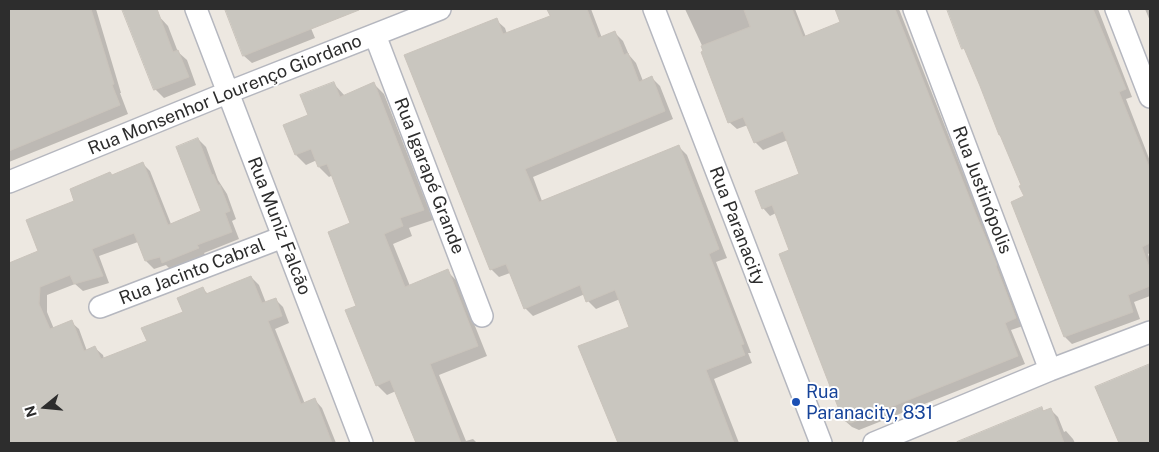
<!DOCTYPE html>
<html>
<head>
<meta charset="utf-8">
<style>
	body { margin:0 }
	#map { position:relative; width:1159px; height:452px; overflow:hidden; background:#ede8e1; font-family:"Public Sans",sans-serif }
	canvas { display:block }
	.frame { position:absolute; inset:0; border:10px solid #2d2d2d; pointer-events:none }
	.north { position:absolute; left:20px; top:382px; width:50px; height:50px; -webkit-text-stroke:4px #fff; paint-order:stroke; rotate:253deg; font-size:14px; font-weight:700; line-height:20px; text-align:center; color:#2d2d2d }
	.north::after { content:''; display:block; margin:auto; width:18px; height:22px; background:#2d2d2d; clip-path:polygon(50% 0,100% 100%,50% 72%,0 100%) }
</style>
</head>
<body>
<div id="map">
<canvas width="1159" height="452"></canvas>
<div class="frame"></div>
<div class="north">N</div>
</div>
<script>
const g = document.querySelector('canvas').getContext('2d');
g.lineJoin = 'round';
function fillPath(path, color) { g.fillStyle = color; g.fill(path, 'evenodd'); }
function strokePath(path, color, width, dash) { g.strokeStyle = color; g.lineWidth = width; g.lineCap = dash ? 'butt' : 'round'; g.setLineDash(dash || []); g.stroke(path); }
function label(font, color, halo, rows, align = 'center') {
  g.font = font + ' "Public Sans",sans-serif'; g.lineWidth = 4; g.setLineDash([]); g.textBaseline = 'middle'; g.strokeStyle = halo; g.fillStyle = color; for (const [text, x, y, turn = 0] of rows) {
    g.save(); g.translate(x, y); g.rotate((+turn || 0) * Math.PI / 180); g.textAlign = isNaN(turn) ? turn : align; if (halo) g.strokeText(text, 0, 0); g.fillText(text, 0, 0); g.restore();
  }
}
fillPath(new Path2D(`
	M9 9H96L121 93H120L128 114 9 162Z
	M124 9H154L155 12 168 26 178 52 187 60 196 85 164 98 155 89Z
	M226 9H263L265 13 275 9H303L315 38 252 63 244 56Z
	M549 9H591L602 38 615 33 623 41 629 55 636 63 643 81 652 78 660 86 673 119 533 177 542 201 679 147 687 155 727 258 716 262 751 353H748L752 363 714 379 739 443H619L580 347 631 327 620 299 596 309 588 301 585 294 533 316 525 308 510 273 499 277 491 269 496 20 505 28 507 34 552 17Z
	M685 9H795L806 37 842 23 836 9H899L984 226 1004 273 1023 326 1011 330 1025 364 859 430 852 427 844 420 790 251 776 213 770 216 763 208 800 175 788 140 763 150 755 142 748 125 737 129 729 122 705 52Z
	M949 9H1098L1132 97 1126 99 1150 161V253L1148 254 1150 260V296L1134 302 1140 319 1072 344 1065 337 1023 186 1003 138 1000 135 967 51 964 48Z
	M1145 9H1150V21Z
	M334 84 345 96 374 84 384 94 433 220 409 228 412 236 393 244 410 286 447 271 457 281 487 356 439 375 466 441 473 439 477 443H417L396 391 387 395 377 385 357 307 352 224 333 175 329 177 319 167 317 160 306 165 296 155 309 116Z
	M198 139 206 147 218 180 227 194 236 219 232 221 239 239 204 253 206 256 171 270 166 265 154 269 146 261 138 242 99 256 109 283 83 291 75 284 47 295V312L54 329 71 322 79 329 87 351 95 348 103 355 104 359 148 342 184 313 202 288 208 294 251 277 259 285 266 303 275 299 283 307 289 323 275 329 305 404 315 400 322 408 336 443H9V264L40 252 76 202 113 176 142 163 150 171 171 224 203 212Z
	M1150 366V443H1121L1097 387Z
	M1042 409 1045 412 1051 410 1058 417 1064 432 1066 431 1073 439 1075 443H958Z`), '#0003');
const building = new Path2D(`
	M9 9H91L114 84 112 85 120 105 9 151Z
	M122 9H157L173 52 178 50 189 77 154 90Z
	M225 9H359V10L243 56Z
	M547 9H587L598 38 615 31 624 55 628 53 639 82 652 76 665 111 525 169 539 202 679 145 719 249 709 254 744 344 741 345 745 355 706 370 734 443H618L578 346 629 327 615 290 586 302 580 285 524 309 506 264 490 270 404 55 497 18 503 34 550 16Z
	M744 9H792L803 37 840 22 835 9H895L977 217 997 265 996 266 1016 318 1005 323 1018 356 851 423 843 420 779 254 789 250 772 205 762 209 755 191 799 174 783 131 754 143 743 117 728 123 701 52 703 51 701 46 750 27Z
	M947 9H1093L1126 89 1119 92 1150 169V243L1142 247 1150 270V286L1128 295 1133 312 1064 337 1011 202 1024 196 1019 186 1021 185 1000 135H999L980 86 964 48 962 49Z
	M334 82 340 97 374 82 424 210 400 218 403 226 384 234 405 287 448 269 478 346 430 364 461 443H416L390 380 376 386 345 310 356 306 328 232 350 223 327 164 318 167 311 149 295 155 283 125 308 115 300 95Z
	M198 138 212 175 213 174 218 185H220L230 211 225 213 232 232 197 245 199 248 162 263 160 257 145 261 134 233 92 249 103 276 74 284 70 275 40 287 39 304 50 329 72 320 84 351 95 346 101 359 147 341 141 328 183 312 177 298 203 287 206 294 251 276 262 303 276 298 282 316 268 321 301 404 315 398 332 443H9V263L38 251 26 220 74 201 70 189 110 172 112 175 143 162 168 225 201 211 176 147Z
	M1150 364V443H1119L1095 387Z
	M1042 407 1043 411 1051 408 1064 443H957V442Z`);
fillPath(building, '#c9c6bf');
strokePath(building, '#c9c3bb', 1);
const street = new Path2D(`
	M196 9 362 443
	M654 9 821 443
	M914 9 1050 370
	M1116 9 1150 97
	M375 35 482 316
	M9 182 229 92 440 9
	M100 307 283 237
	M874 443 1050 370 1150 332`);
strokePath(street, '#b5b7bf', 24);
strokePath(street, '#fff', 21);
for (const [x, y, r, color] of [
	[796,402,5,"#1a4fb4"]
]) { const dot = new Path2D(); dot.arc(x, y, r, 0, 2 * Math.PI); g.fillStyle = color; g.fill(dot); strokePath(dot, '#fff', 2); }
label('18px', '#2d2d2d', '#fff', [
	["Rua Monsenhor Lourenço Giordano",225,95,-22],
	["Rua Igarapé Grande",429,176,69],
	["Rua Justinópolis",982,190,69],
	["Rua Muniz Falcão",279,226,69],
	["Rua Paranacity",737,226,69],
	["Rua Jacinto Cabral",192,272,-21]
]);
label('18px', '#164399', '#fff', [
	["Rua",806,392],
	["Paranacity, 831",806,413]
], 'left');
</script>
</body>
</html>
